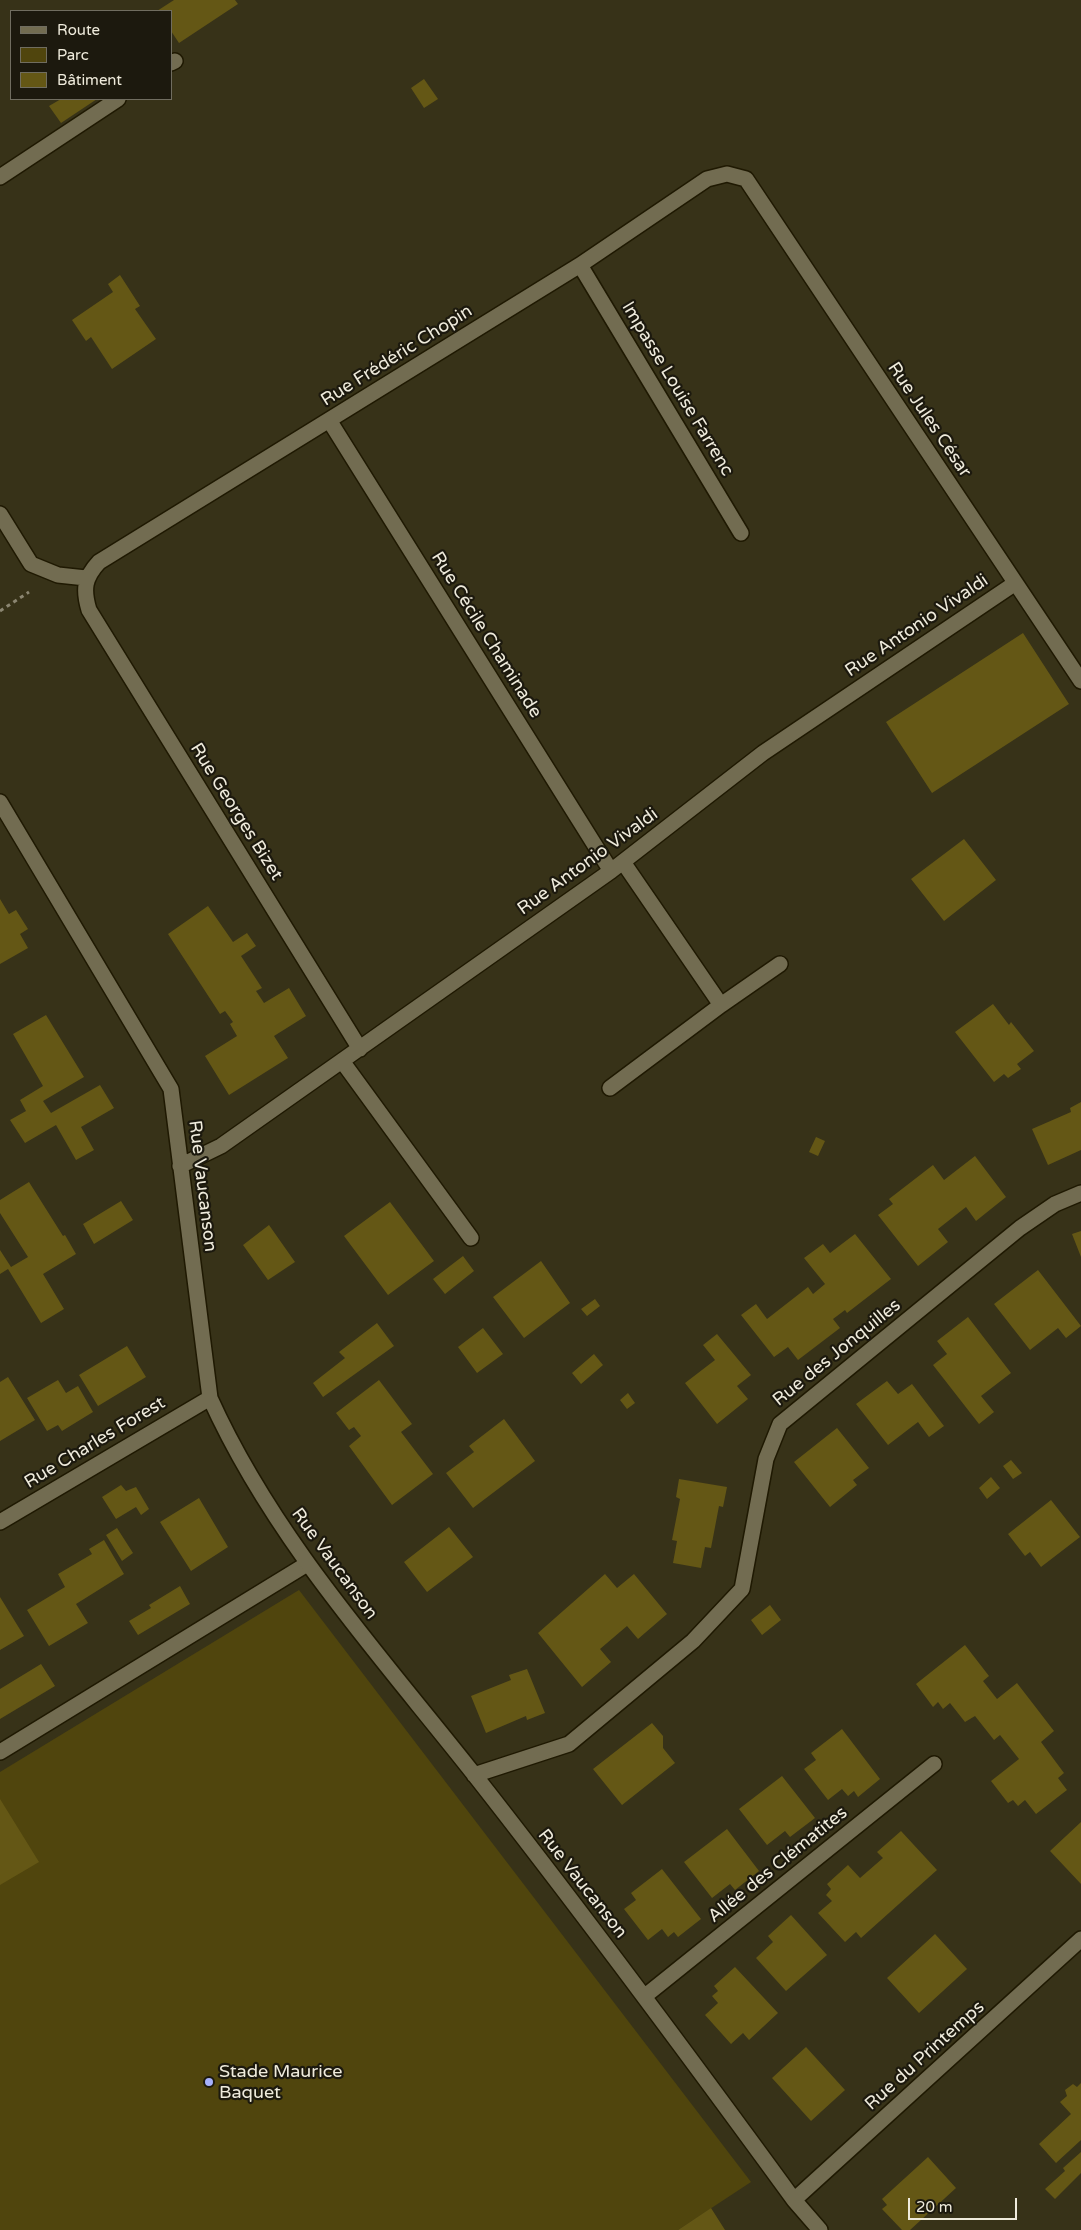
<!DOCTYPE html>
<html>
<head>
<meta charset="utf-8">
<style>
	body { margin:0 }
	#map { position:relative; width:1081px; height:2230px; overflow:hidden; background:#373218; font-family:"Varela Round",sans-serif }
	canvas { display:block }
	.legend { position:absolute; left:10px; top:10px; width:162px; height:90px; box-sizing:border-box; background:#1c190e; border:1px solid #706d60; margin:0; padding:6px 9px; list-style:none; font-size:15px; color:#efebdc }
	.legend li { display:flex; align-items:center; gap:10px; height:25px }
	.legend b { width:25px; border:1px solid #706d60 }
	.scale { position:absolute; left:908px; top:2198px; width:109px; height:22px; box-sizing:border-box; border:2px solid #efebdc; border-top:0; padding-left:6px; font-size:15px; line-height:18px; white-space:nowrap; color:#efebdc; -webkit-text-stroke:4px #1c190e; paint-order:stroke }
</style>
</head>
<body>
<div id="map">
<canvas width="1081" height="2230"></canvas>
<ul class="legend">
<li><b style="height:6px;background:#726c51"></b>Route</li>
<li><b style="height:14px;background:#50450d"></b>Parc</li>
<li><b style="height:14px;background:#645715"></b>Bâtiment</li>
</ul>
<div class="scale">20 m</div>
</div>
<script>
const g = document.querySelector('canvas').getContext('2d');
g.lineJoin = 'round';
function fillPath(path, color) { g.fillStyle = color; g.fill(path, 'evenodd'); }
function strokePath(path, color, width, dash) { g.strokeStyle = color; g.lineWidth = width; g.lineCap = dash ? 'butt' : 'round'; g.setLineDash(dash || []); g.stroke(path); }
function label(font, color, halo, rows, align = 'center') {
  g.font = font + ' "Varela Round",sans-serif'; g.lineWidth = 4.5; g.setLineDash([]); g.textBaseline = 'middle'; g.strokeStyle = halo; g.fillStyle = color; for (const [text, x, y, turn = 0] of rows) {
    g.save(); g.translate(x, y); g.rotate((+turn || 0) * Math.PI / 180); g.textAlign = isNaN(turn) ? turn : align; if (halo) g.strokeText(text, 0, 0); g.fillText(text, 0, 0); g.restore();
  }
}
fillPath(new Path2D(`
	M299 1590 751 2182 678 2230H0V1772Z`), '#50450d');
fillPath(new Path2D(`
	M174 0H235L238 4 179 43 171 31V11H157Z
	M424 79 438 99 424 108 411 88Z
	M61 99H97L61 123 49 106Z
	M120 275 140 306 135 309 156 339 112 369 91 337 86 341 72 320 113 292 108 284Z
	M1023 633 1069 704 932 793 886 722Z
	M964 839 996 880 944 921 911 879Z
	M0 899 9 914 16 910 28 929 20 934 28 948 0 964Z
	M208 906 233 942 247 933 256 946 241 956 262 988 256 991 264 1003 289 988 306 1016 274 1036 288 1058 229 1095 205 1056 237 1036 230 1024 233 1022 225 1011 220 1014 168 934Z
	M993 1004 1009 1025 1011 1022 1034 1051 1017 1064 1021 1069 1008 1078 1004 1074 994 1082 955 1032Z
	M46 1015 84 1077 43 1101 51 1113 100 1085 114 1108 81 1127 94 1150 76 1160 56 1125 25 1143 10 1120 26 1111 20 1100 43 1086 13 1034Z
	M1081 1102V1150L1048 1165 1032 1129 1071 1112 1070 1108Z
	M816 1137 825 1141 818 1156 809 1152Z
	M975 1156 1006 1197 976 1221 966 1207 938 1229 948 1242 918 1266 878 1215 893 1204 889 1199 933 1165 944 1180Z
	M29 1182 63 1236 65 1235 76 1254 43 1274 64 1309 41 1323 8 1269 0 1274V1250L11 1267 28 1257 0 1213V1200Z
	M121 1201 133 1220 94 1244 83 1224Z
	M390 1202 434 1261 388 1295 344 1236Z
	M269 1225 295 1262 268 1280 243 1245Z
	M1081 1231V1257L1072 1234Z
	M855 1234 891 1279 847 1313 845 1310 833 1319 840 1328 798 1360 788 1347 774 1357 741 1315 756 1304 767 1319 808 1287 813 1294 825 1284 804 1258 823 1244 830 1253Z
	M463 1256 474 1271 445 1294 433 1279Z
	M541 1261 570 1303 524 1338 493 1297Z
	M1038 1270 1081 1326 1066 1338 1058 1328 1030 1350 994 1304Z
	M595 1299 600 1306 587 1316 581 1309Z
	M968 1317 1011 1373 981 1396 994 1412 979 1424 933 1365 947 1354 937 1341Z
	M377 1323 394 1346 323 1397 313 1383 345 1358 339 1352Z
	M483 1328 503 1354 477 1373 458 1347Z
	M717 1334 751 1375 737 1386 748 1399 717 1424 685 1383 715 1360 703 1345Z
	M127 1346 146 1377 98 1406 79 1375Z
	M594 1354 603 1365 581 1384 572 1373Z
	M8 1377 35 1420 0 1441V1382Z
	M58 1380 66 1393 78 1386 93 1412 62 1431 58 1425 47 1431 27 1398Z
	M379 1380 412 1424 401 1432 433 1474 392 1505 349 1446 361 1436 354 1427 349 1430 336 1413Z
	M887 1381 898 1394 912 1384 944 1426 929 1437 918 1422 888 1445 856 1404Z
	M628 1393 635 1403 627 1409 620 1400Z
	M504 1419 535 1461 473 1508 446 1473 474 1452 469 1446Z
	M837 1428 869 1468 853 1480 857 1485 830 1507 794 1462Z
	M1011 1460 1022 1473 1013 1479 1003 1466Z
	M991 1477 1000 1488 987 1499 979 1488Z
	M679 1479 727 1487 723 1507 719 1506 711 1548 705 1547 701 1568 673 1563 677 1541 672 1540 680 1499 676 1497Z
	M121 1485 126 1491 136 1487 149 1509 141 1515 136 1507 116 1519 102 1497Z
	M199 1498 228 1547 191 1571 160 1522Z
	M1051 1500 1080 1537 1041 1567 1030 1552 1025 1556 1008 1534Z
	M449 1527 473 1557 427 1592 404 1562Z
	M117 1528 133 1553 122 1561 106 1535Z
	M104 1540 124 1574 76 1604 88 1623 49 1646 27 1610 65 1587 58 1574 92 1554 89 1549Z
	M605 1574 617 1588 634 1574 667 1614 638 1639 627 1626 600 1649 611 1662 582 1687 538 1633Z
	M180 1586 190 1604 138 1635 129 1621 151 1608 149 1605Z
	M0 1597 24 1636 0 1650Z
	M770 1605 781 1620 762 1635 751 1620Z
	M965 1645 989 1676 983 1681 997 1699 1017 1683 1054 1731 1041 1742 1064 1773 1058 1778 1067 1790 1036 1814 1025 1800 1018 1806 1013 1800 1008 1803 991 1781 1019 1759 1000 1735 994 1740 975 1716 965 1722 950 1703 943 1709 938 1702 933 1707 916 1684Z
	M41 1664 55 1686 0 1719V1689Z
	M527 1669 545 1713 527 1720 526 1716 486 1733 471 1696 511 1680 509 1675Z
	M652 1723 663 1736V1748L675 1763 622 1805 593 1769Z
	M842 1729 880 1779 858 1797 854 1791 848 1796 842 1789 828 1800 804 1769 816 1760 811 1753Z
	M782 1776 815 1818 790 1837 785 1831 767 1845 739 1809Z
	M0 1799 39 1862 0 1885Z
	M1081 1822V1884L1050 1851Z
	M727 1829 759 1871 735 1890 730 1884 712 1898 684 1862Z
	M901 1831 937 1870 861 1938 856 1932 845 1942 818 1913 832 1901 826 1895 831 1889 827 1884 848 1865 860 1878 883 1858 877 1852Z
	M662 1869 701 1919 678 1937 674 1932 668 1937 662 1929 648 1940 624 1909 636 1900 631 1893Z
	M791 1915 827 1955 786 1991 756 1958 773 1942 768 1936Z
	M935 1934 967 1969 919 2013 887 1978Z
	M735 1967 778 2013 749 2040 743 2033 731 2044 705 2015 718 2003 712 1996 718 1991 714 1986Z
	M806 2047 845 2090 811 2121 772 2078Z
	M1081 2083V2140L1056 2163 1039 2144 1071 2114 1060 2102 1067 2096 1065 2090 1073 2084 1077 2087Z
	M1081 2152V2173L1055 2199 1045 2189 1065 2171 1063 2168Z
	M928 2157 956 2188 910 2230H902L882 2209 887 2205 882 2199Z
	M711 2208 725 2230H678Z`), '#645715');
const service = new Path2D(`
	M171 63 175 61
	M0 177 118 99
	M0 1752 307 1564`);
const minor = new Path2D(`
	M580 265 741 533
	M329 420 611 871
	M0 514 31 564 58 575 86 578
	M0 802 171 1089 210 1398C273 1538 379 1654 473 1773 583 1913 689 2056 794 2200L820 2230
	M721 1005 780 964
	M360 1049 89 610C83 590 84 578 99 562L580 265 707 179 727 174 746 179 1081 681
	M342 1061 471 1238
	M610 1088 721 1005 623 862
	M180 1166 221 1146 611 871 763 753 1014 584
	M0 1522 210 1398
	M474 1775 569 1744 693 1641 742 1589 766 1459 780 1424 1020 1228 1055 1204 1081 1193
	M645 1996 934 1764
	M794 2200 1081 1939`);
strokePath(service, '#1f1902', 18);
strokePath(minor, '#1f1902', 18);
strokePath(new Path2D(`
	M0 611 29 592`), '#8b8671', 3, [4, 4]);
strokePath(service, '#726c51', 15);
strokePath(minor, '#726c51', 15);
for (const [x, y, r, color] of [
	[209,2082,5,"#a6b1fc"]
]) { const dot = new Path2D(); dot.arc(x, y, r, 0, 2 * Math.PI); g.fillStyle = color; g.fill(dot); strokePath(dot, '#1c190e', 2); }
label('18px', '#efebdc', '#1c190e', [
	["Rue Frédéric Chopin",397,356,-32],
	["Impasse Louise Farrenc",677,389,59],
	["Rue Jules César",929,420,56],
	["Rue Antonio Vivaldi",917,626,-34],
	["Rue Cécile Chaminade",486,635,58],
	["Rue Georges Bizet",236,812,58],
	["Rue Antonio Vivaldi",588,862,-36],
	["Rue Vaucanson",202,1186,83],
	["Rue des Jonquilles",837,1353,-39],
	["Rue Charles Forest",95,1443,-31],
	["Rue Vaucanson",334,1564,54],
	["Allée des Clématites",778,1865,-39],
	["Rue Vaucanson",582,1884,52],
	["Rue du Printemps",925,2056,-42]
]);
label('18px', '#efebdc', '#1c190e', [
	["Stade Maurice",219,2072],
	["Baquet",219,2093]
], 'left');
</script>
</body>
</html>
